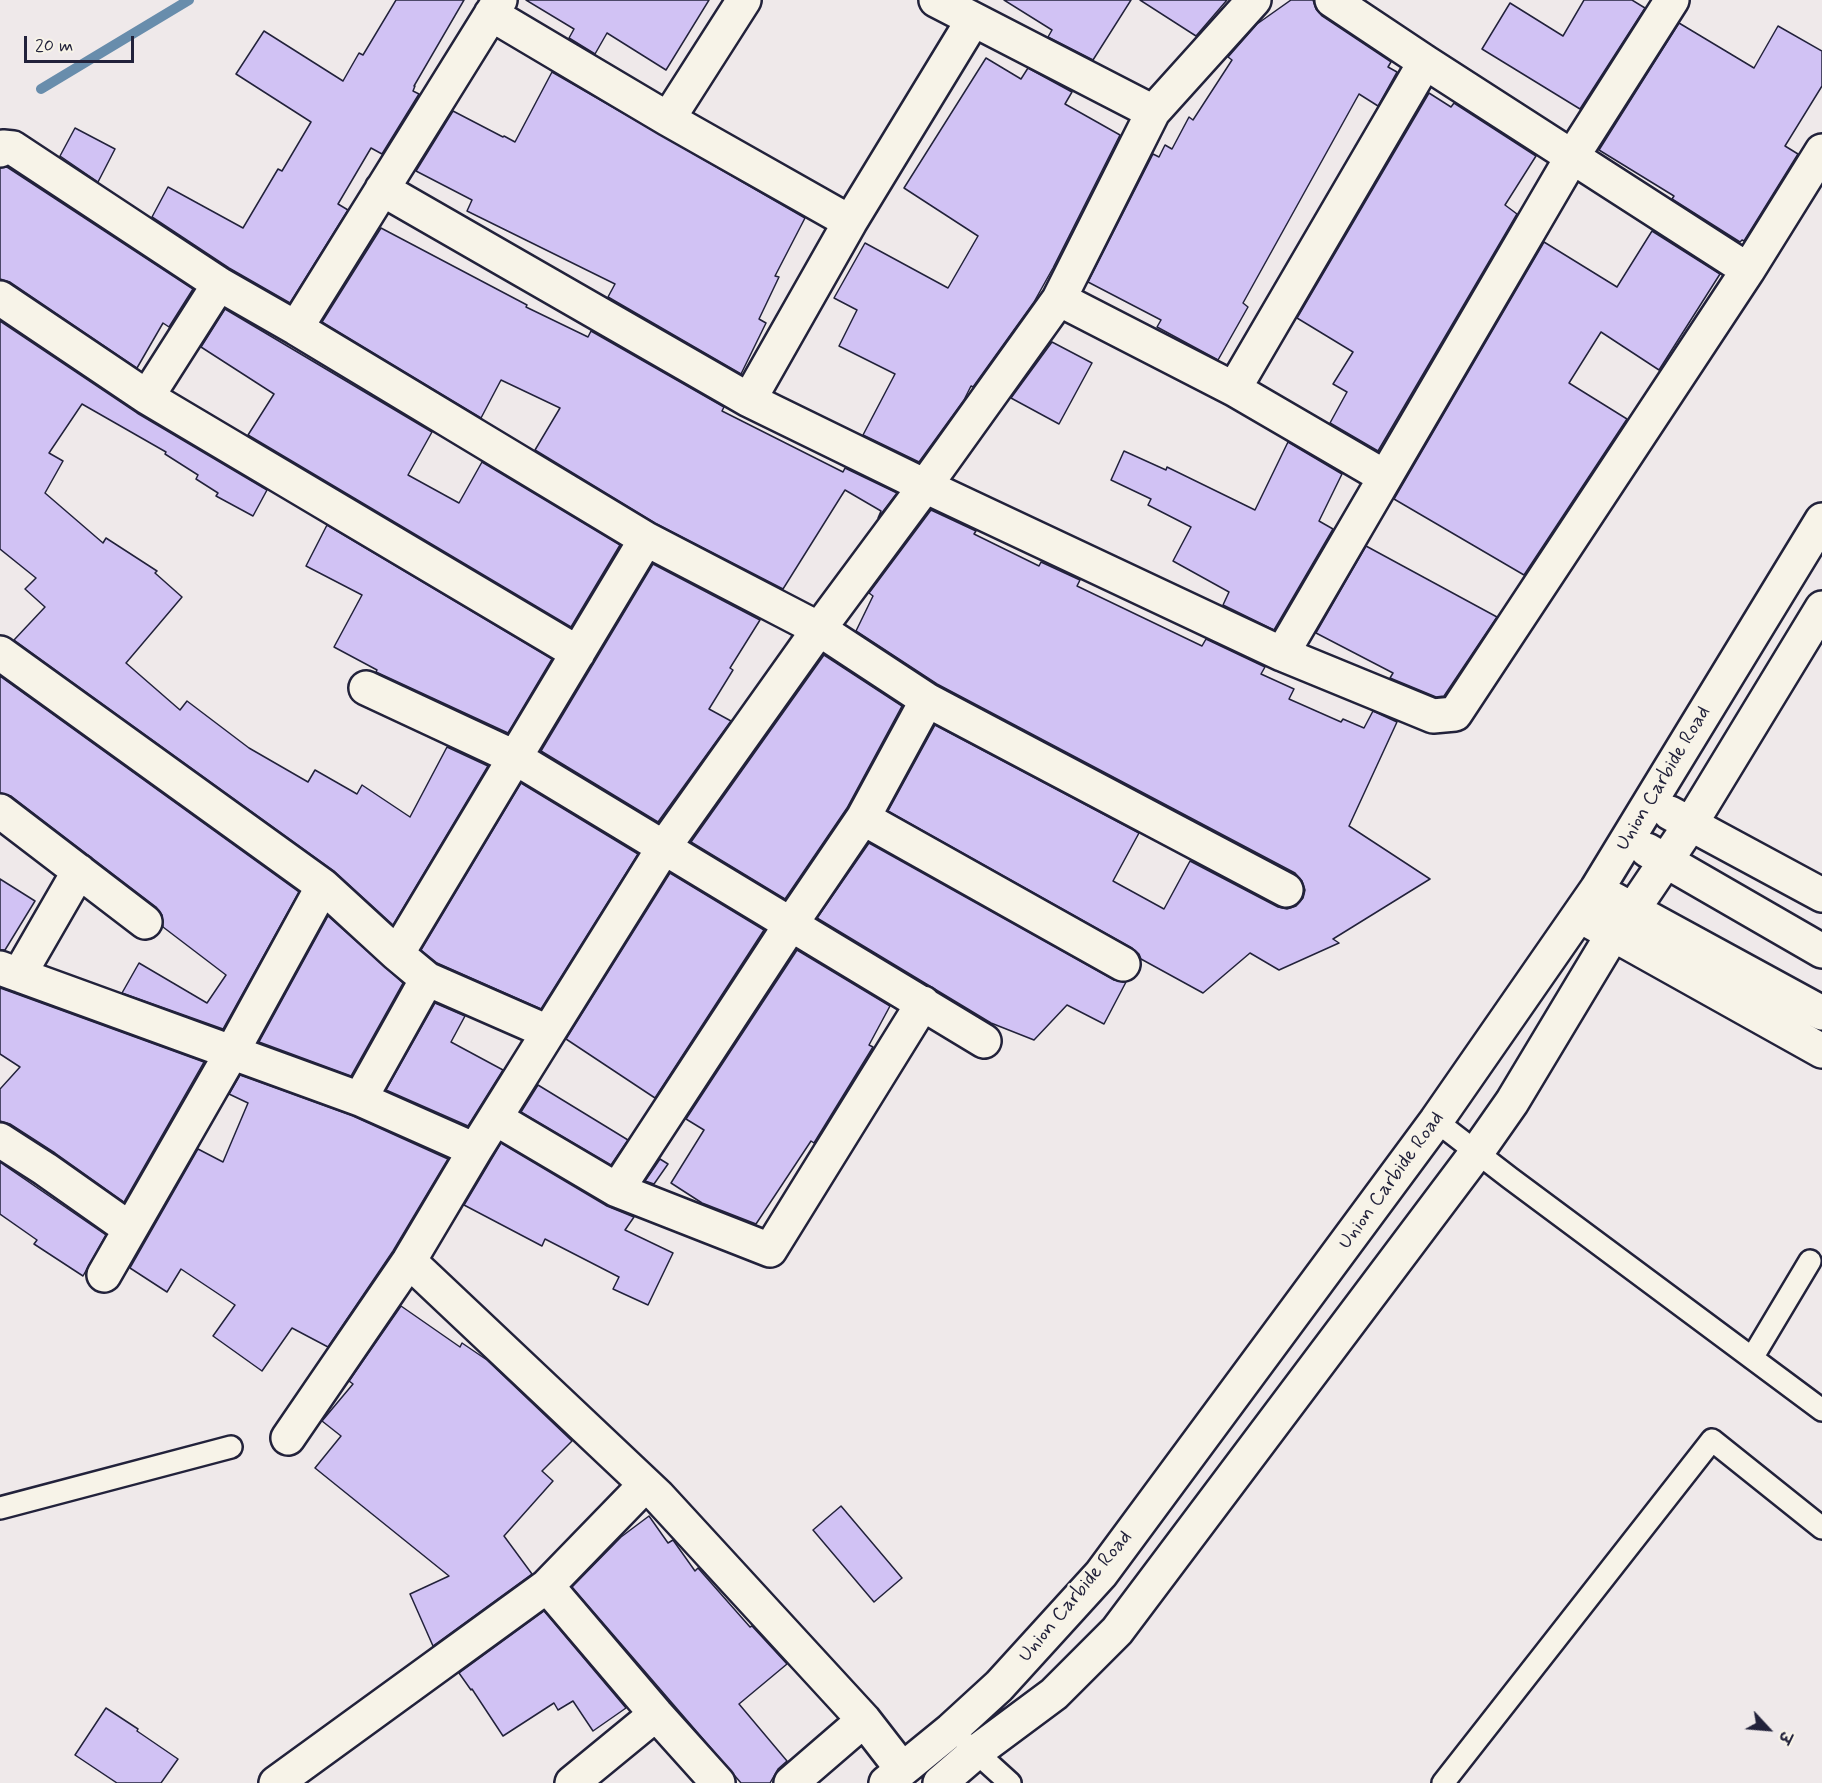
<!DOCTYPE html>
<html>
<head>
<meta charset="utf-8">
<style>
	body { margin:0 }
	#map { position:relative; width:1822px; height:1783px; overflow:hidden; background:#efe9ea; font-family:Mynerve,"Playpen Sans Deva",sans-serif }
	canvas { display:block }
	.north { position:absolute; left:1738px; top:1699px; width:60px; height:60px; -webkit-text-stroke:4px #f7f3e8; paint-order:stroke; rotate:116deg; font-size:16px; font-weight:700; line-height:24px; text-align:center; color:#22223b }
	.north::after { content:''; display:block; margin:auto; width:21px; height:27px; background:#22223b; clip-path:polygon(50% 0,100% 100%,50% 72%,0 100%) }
	.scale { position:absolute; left:24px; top:36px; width:110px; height:27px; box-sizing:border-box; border:3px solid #22223b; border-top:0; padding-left:8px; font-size:18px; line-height:21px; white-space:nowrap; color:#22223b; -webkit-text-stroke:4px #f7f3e8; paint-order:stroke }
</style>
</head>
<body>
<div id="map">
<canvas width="1822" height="1783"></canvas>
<div class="north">उ</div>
<div class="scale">20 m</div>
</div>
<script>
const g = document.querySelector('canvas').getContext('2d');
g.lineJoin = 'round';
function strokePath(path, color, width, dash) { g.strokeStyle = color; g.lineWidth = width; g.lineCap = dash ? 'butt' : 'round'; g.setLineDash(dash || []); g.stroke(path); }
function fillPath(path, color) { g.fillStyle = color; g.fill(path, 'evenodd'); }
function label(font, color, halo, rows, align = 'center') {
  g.font = font + ' Mynerve,sans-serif'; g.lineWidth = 4.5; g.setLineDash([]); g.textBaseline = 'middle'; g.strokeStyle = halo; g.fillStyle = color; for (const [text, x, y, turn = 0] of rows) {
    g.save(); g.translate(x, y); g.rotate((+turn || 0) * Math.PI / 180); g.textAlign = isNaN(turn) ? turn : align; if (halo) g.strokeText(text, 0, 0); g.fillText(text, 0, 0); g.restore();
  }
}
strokePath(new Path2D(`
	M41 89 189 0`), '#688dac', 10);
const building = new Path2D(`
	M396 0H464L414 86H415L413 91 419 94 382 154 371 148 338 204 348 210 290 303 229 268 152 217 168 187 243 228 278 169 282 171 311 122 236 74 264 31 343 81 359 53 363 55Z
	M526 0H709L666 70 607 33 595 54 569 38 574 29Z
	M1004 0H1131L1093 60 1048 37 1052 30Z
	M1140 0H1227L1196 36Z
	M1291 0H1313L1316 9 1322 16 1391 62 1388 67 1397 72 1378 106 1359 94 1243 303 1248 307 1218 360 1157 327 1161 320 1088 282 1153 154 1159 157 1165 145 1172 149 1189 117 1193 120 1232 60 1228 57 1257 24Z
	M1584 0H1632L1645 8 1580 109 1482 49 1510 3 1563 36Z
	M1679 23 1754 68 1778 26 1822 51V86L1785 146 1798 154 1744 241 1742 240 1740 242 1672 199 1674 196 1599 150Z
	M986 58 1021 79 1028 68 1072 92 1065 104 1120 135 1053 268 1034 302 973 387 971 386 964 400 919 462 863 435 895 374 839 346 857 310 834 298 865 243 948 288 978 236 904 188Z
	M552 72 805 218 775 276 779 277 759 319 766 323 741 374 608 297 615 284 467 211 472 200 416 171 453 111 503 137 504 136 515 142Z
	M1429 93 1451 107 1454 103 1536 156 1505 205 1517 214 1378 451 1330 423 1347 392 1333 384 1353 352 1297 318Z
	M75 128 115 149 98 182 60 156Z
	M7 167 193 289 169 327 163 323 137 368 10 282 0 279V168Z
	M381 228 527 305 526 307 588 337 591 331 724 407 722 411 843 472 845 468 897 493 878 518 881 511 845 490 783 589 655 523 535 450 560 408 501 380 481 418 322 322Z
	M1652 231 1720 274 1659 370 1601 332 1569 383 1627 419 1524 575 1394 499 1544 242 1617 287Z
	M225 309 432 432 408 475 459 503 482 462 620 545 571 627 248 435 274 394 201 347Z
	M0 321 137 413 267 490 253 516 216 496 218 493 196 479 198 475 165 454 166 452 82 404 49 453 63 461 45 493 103 543 106 538 157 571 155 573 182 597 126 663 180 710 187 701 249 748 308 782 315 770 357 794 362 785 410 817 447 747 488 766 393 925 334 871 14 640 45 607 25 589 36 578 0 549Z
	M1052 342 1092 363 1059 424 1011 398Z
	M1288 442 1342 474 1319 521 1333 529 1274 630 1223 605 1229 592 1173 561 1191 527 1148 505 1151 499 1111 480 1124 451 1166 470 1167 467 1255 510Z
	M931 510 976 531 974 534 1039 566 1041 562 1080 580 1077 586 1202 646 1206 639 1265 667 1261 674 1294 689 1289 699 1341 722 1343 719 1364 728 1373 711 1397 722 1349 826 1430 879 1333 939 1339 943 1279 970 1250 953 1203 993 1141 959 1139 954 1132 948 888 811 935 725 1139 833 1113 881 1164 909 1190 861 1278 907 1287 909 1296 906 1303 898 1305 890 1302 881 1295 873 937 684 856 631 873 596 869 593Z
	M327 525 552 659 508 733 376 672 377 670 334 647 362 595 306 566Z
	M1366 546 1497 617 1444 696 1436 697 1390 678 1393 673 1316 633Z
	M653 564 760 620 730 668 733 670 709 709 731 721 658 822 541 751Z
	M824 655 902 706 847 808 785 899 691 842Z
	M0 676 299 892 223 1029 122 993 139 963 207 1003 226 975 163 927 162 915 156 907 11 796 0 793Z
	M521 783 638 854 541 1009 437 963 421 950Z
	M869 843 1114 980 1126 982 1104 1024 1067 1005 1034 1040 991 1023 817 918Z
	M670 873 764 930 655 1098 566 1039Z
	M0 879 35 901 5 950H0Z
	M328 916 403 983 351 1076 259 1042Z
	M797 950 890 1006 869 1045 873 1047 814 1143 811 1141 756 1224 702 1203 671 1183 704 1130 686 1119Z
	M0 988 204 1062 124 1202 55 1153 10 1124 0 1121V1089L20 1067 0 1054Z
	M435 1003 465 1016 451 1042 503 1070 468 1126 386 1090Z
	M240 1075 353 1116 448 1159 393 1251 328 1347 292 1328 262 1371 213 1336 235 1305 181 1269 167 1292 130 1268 198 1149 223 1162 248 1103 229 1094Z
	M538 1085 628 1140 611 1165 521 1112Z
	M501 1143 607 1206 634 1217 625 1230 673 1253 648 1305 613 1289 619 1277 545 1239 542 1246 464 1205Z
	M660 1159 668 1164 654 1184 645 1181Z
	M0 1162 106 1235 83 1276 34 1244 37 1240 0 1214Z
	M401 1306 460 1347 462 1343 487 1360 572 1441 542 1471 553 1481 504 1536 532 1574 433 1646 410 1594 449 1576 315 1468 341 1436 322 1421 353 1384 349 1381Z
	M841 1506 902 1578 874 1602 813 1530Z
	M649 1516 668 1543 673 1540 695 1571 698 1568 750 1627 752 1626 787 1664 739 1704 787 1761 778 1769 770 1783H741L572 1587 621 1537Z
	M544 1611 626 1708 593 1731 573 1701 558 1710 554 1703 503 1736 472 1689 471 1690 459 1673Z
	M106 1708 138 1729 137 1731 178 1759 161 1783H117L75 1755Z`);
fillPath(building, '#d1c2f4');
strokePath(building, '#22223b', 1.5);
const service = new Path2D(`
	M1436 1121 1510 1178 1822 1410
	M1752 1358 1810 1261
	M0 1508 231 1447
	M967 1744 1010 1783
	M1443 1783 1712 1440 1822 1528`);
const minor = new Path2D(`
	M936 0 1153 112
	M1332 0 1425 62 1748 270
	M491 14 668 119 850 222
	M668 119 744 0
	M0 150 3 147 13 148 219 284 296 328 646 539 819 629 927 700 1286 890
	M382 189 749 400 925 486 1282 654 1433 716 1455 714 1748 270 1822 151
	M0 298 147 397 578 653
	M1059 299 1234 389 1385 477
	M296 328 500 0
	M1234 389 1425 62
	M147 397 219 284
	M749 400 850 222 973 20
	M0 653 323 886 232 1052 104 1275
	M1282 654 1572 157 1672 0
	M366 688 514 757 984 1041
	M0 811 145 922
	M863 818 1123 964
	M323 886 397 954
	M0 968 360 1099 475 1150
	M19 975 79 871
	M427 979 548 1032
	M360 1099 427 979 397 954 646 539
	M495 1118 617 1190 770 1250 923 1003
	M0 1140 45 1169 130 1229
	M617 1190 791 924 863 818 927 700
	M409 1261 658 1496 864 1720 902 1769
	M288 1438 409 1261 475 1150 664 847 819 629 925 486 1059 299 1153 112 1254 0
	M547 1586 656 1714 718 1783
	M276 1783 547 1586 645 1485
	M572 1783 656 1714
	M791 1783 864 1720`);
const tertiary = new Path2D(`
	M1670 813 1822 895
	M1647 850 1822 951
	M1613 899 1822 1013
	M1593 923 1822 1051
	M886 1783 951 1730 999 1686 1101 1574 1436 1121 1597 889 1822 520
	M940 1783 976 1752 1054 1694 1117 1631 1477 1152 1512 1102 1613 934 1632 911 1690 825 1822 608`);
strokePath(service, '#22223b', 26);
strokePath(minor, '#22223b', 38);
strokePath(tertiary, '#22223b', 38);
strokePath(service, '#f7f3e8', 21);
strokePath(minor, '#f7f3e8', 33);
strokePath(tertiary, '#f7f3e8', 33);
label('20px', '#22223b', '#f7f3e8', [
	["Union Carbide Road",1664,779,-59],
	["Union Carbide Road",1392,1181,-54],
	["Union Carbide Road",1076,1597,-50]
]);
</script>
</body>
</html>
